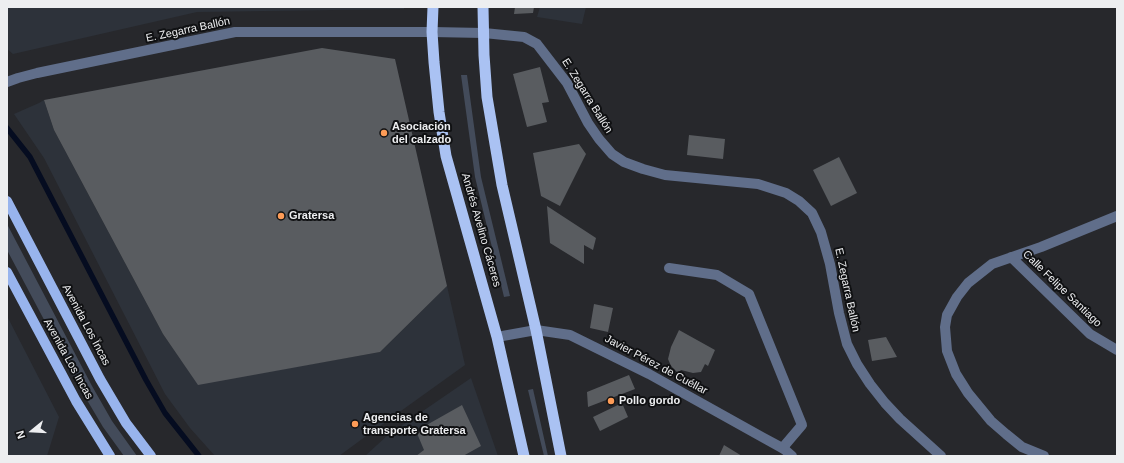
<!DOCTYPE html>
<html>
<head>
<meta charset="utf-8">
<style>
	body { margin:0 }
	#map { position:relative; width:1124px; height:463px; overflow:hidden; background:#27282c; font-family:Arial,sans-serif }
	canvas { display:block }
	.frame { position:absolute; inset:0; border:8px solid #edeef0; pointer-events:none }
	.north { position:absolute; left:12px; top:411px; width:40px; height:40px; -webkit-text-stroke:3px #101113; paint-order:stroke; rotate:252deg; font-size:11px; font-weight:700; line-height:16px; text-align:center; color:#edeef0 }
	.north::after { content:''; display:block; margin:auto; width:14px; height:18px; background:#edeef0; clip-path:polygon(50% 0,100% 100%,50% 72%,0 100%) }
</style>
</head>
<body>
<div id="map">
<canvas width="1124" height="463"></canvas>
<div class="frame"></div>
<div class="north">N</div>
</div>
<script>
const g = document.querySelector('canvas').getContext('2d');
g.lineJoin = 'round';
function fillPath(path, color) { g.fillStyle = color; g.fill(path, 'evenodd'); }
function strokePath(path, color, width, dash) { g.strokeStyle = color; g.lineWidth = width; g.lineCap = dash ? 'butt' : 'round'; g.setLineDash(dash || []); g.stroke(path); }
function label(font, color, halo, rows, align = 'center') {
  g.font = font + ' Arial,sans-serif'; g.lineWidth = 4; g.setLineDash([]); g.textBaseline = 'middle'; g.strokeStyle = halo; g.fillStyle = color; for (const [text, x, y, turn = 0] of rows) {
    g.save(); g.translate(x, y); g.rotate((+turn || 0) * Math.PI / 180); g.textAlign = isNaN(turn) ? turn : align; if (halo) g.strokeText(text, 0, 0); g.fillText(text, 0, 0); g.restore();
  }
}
fillPath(new Path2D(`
	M7 7H404V9L197 12 13 54 7 49Z
	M540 7H586L582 24 537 17Z
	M44 100 54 130 163 334 198 384 380 352 447 286 465 365 373 431 339 456H215L190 428 165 394 44 158 14 114 39 103Z
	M7 316 59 417 47 456H7Z
	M471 378 498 456H365L388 435Z`), '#2d323a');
fillPath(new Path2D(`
	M461 75H467L481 177 510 296 504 297 475 177Z
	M7 224 92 386 112 421 137 456H124L103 427 84 395 7 250Z
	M533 389 548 456H544L528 390Z`), '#434b5a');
strokePath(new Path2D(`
	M7 128 30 157 146 380 165 413 199 456`), '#050c20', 5.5);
fillPath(new Path2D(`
	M515 7H534L533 13 514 14Z
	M322 48 395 59 447 286 380 352 198 385 163 334 54 130 44 100Z
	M540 67 549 102 542 103 547 122 527 127 513 74Z
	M689 135 725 139 723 159 687 155Z
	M579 144 586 154 560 206 541 196 533 153Z
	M839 157 857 193 831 206 813 170Z
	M547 206 596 238 593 250 584 245V264L550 243Z
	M594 304 613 308 608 332 590 328Z
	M679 330 715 350 708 366 705 364 701 372 693 373 681 370 678 373 671 366 668 359 671 347Z
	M886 337 897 357 872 361 868 340Z
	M629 375 635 389 588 407 587 392Z
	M622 403 628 417 600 431 593 417Z
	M462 405 481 446 463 456H416L424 450 416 431Z
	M724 445 742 456H719Z`), '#595c60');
strokePath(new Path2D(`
	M669 268 717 275 749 294 802 425 785 445 784 449`), '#606e8a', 10);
strokePath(new Path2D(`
	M7 82 18 78 37 73 235 32H432
	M1011 257 1090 334 1117 350
	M1044 456 1022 447 1006 434 991 421 968 393 956 374 947 351 945 327 947 315 957 297 968 283 992 264 1041 247 1117 216`), '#606e8a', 10);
strokePath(new Path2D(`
	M432 32 484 33 524 37 537 44 567 83 588 123 599 139 612 154 624 162 643 169 665 175 758 184 786 193 799 201 812 213 821 232 830 264 839 313 847 344 857 364 870 384 885 403 900 419 941 456
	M497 337 536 330 570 335 649 374 762 437 784 449 792 456`), '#606e8a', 10);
strokePath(new Path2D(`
	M7 201 100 379 126 423 151 456
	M7 272 76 401 110 456`), '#98b4ed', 10);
strokePath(new Path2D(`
	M433 7 432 32 434 62 439 112 446 156 497 337 524 456
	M483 7 484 55 487 97 502 185 536 330 561 456`), '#aac2f3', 11);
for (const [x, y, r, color] of [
	[384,133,4,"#fe9c57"],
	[281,216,4,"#fe9c57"],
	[611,401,4,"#fe9c57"],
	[355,424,4,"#fe9c57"]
]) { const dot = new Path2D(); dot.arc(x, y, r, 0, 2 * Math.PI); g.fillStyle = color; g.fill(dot); strokePath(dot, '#101113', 1.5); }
label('11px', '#edeef0', '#101113', [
	["E. Zegarra Ballón",188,30,-12],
	["E. Zegarra Ballón",587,96,58],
	["Andrés Avelino Cáceres",481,230,74],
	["Calle Felipe Santiago",1062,289,44],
	["E. Zegarra Ballón",847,290,78],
	["Avenida Los Ïncas",86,325,62],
	["Avenida Los Incas",68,359,61],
	["Javier Pérez de Cuéllar",656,365,28]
]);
label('bold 11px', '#edeef0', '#101113', [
	["Asociación",392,127],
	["del calzado",392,140],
	["Gratersa",289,216],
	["Pollo gordo",619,401],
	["Agencias de",363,418],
	["transporte Gratersa",363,431]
], 'left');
</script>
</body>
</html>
